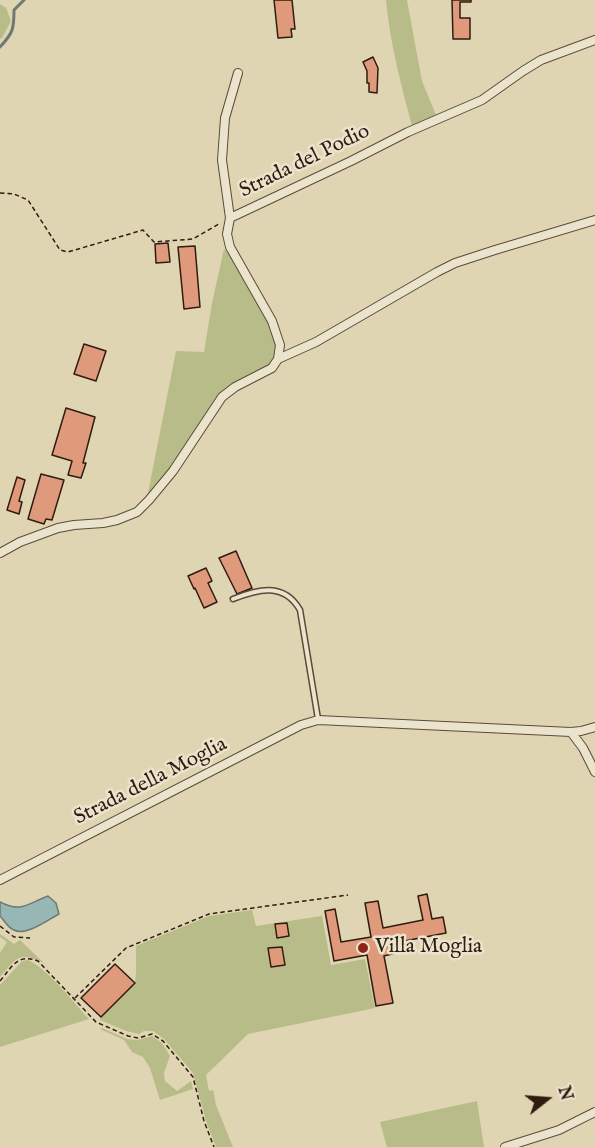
<!DOCTYPE html>
<html>
<head>
<meta charset="utf-8">
<style>
	body { margin:0 }
	#map { position:relative; width:595px; height:1147px; overflow:hidden; background:#e0d5b2; font-family:"IM FELL English",serif }
	canvas { display:block }
	.north { position:absolute; left:517px; top:1069px; width:60px; height:60px; -webkit-text-stroke:4px #ebe4cd; paint-order:stroke; rotate:73deg; font-size:16px; font-weight:700; line-height:24px; text-align:center; color:#301b11 }
	.north::after { content:''; display:block; margin:auto; width:21px; height:27px; background:#301b11; clip-path:polygon(50% 0,100% 100%,50% 72%,0 100%) }
</style>
</head>
<body>
<div id="map">
<canvas width="595" height="1147"></canvas>
<div class="north">N</div>
</div>
<script>
const g = document.querySelector('canvas').getContext('2d');
g.lineJoin = 'round';
function fillPath(path, color) { g.fillStyle = color; g.fill(path, 'evenodd'); }
function strokePath(path, color, width, dash) { g.strokeStyle = color; g.lineWidth = width; g.lineCap = dash ? 'butt' : 'round'; g.setLineDash(dash || []); g.stroke(path); }
function label(font, color, halo, rows, align = 'center') {
  g.font = font + ' "IM FELL English",serif'; g.lineWidth = 5; g.setLineDash([]); g.textBaseline = 'middle'; g.strokeStyle = halo; g.fillStyle = color; for (const [text, x, y, turn = 0] of rows) {
    g.save(); g.translate(x, y); g.rotate((+turn || 0) * Math.PI / 180); g.textAlign = isNaN(turn) ? turn : align; if (halo) g.strokeText(text, 0, 0); g.fillText(text, 0, 0); g.restore();
  }
}
fillPath(new Path2D(`
	M386 0H407L422 81 436 115 412 126C401 85 390 43 386 0Z
	M0 4 6 8 11 21 2 38 0 39Z
	M224 249 229 254C241 274 280 331 278 352 276 368 249 374 238 381 210 399 191 442 172 469 166 478 158 486 151 494L148 493 176 351 204 352 212 303Z
	M252 910 256 926 322 916 331 965 365 959 375 1008 248 1034 206 1075 209 1091 213 1090 216 1105 233 1147H216L206 1121 193 1073 164 1039 153 1031H144L139 1034 126 1031 100 1020 101 1017 135 983 136 972V946L209 916Z
	M0 934 14 944 20 940 44 963C18 951 17 958 0 977V953L7 942 0 937Z
	M28 960C48 969 73 1002 89 1019L0 1047V985L22 961Z
	M102 1028 127 1039 137 1040 152 1036 162 1043 170 1056 164 1073 165 1081 177 1091 191 1081 193 1089 160 1100 150 1068 143 1057 132 1052 124 1040 100 1029Z
	M477 1101 484 1147H387L380 1122Z`), '#b8bc88');
const water = new Path2D(`
	M48 896 56 903 59 914C49 919 25 937 14 930 8 928 4 920 0 916V902C21 913 27 904 48 896Z`);
fillPath(water, '#96b7b4');
strokePath(water, '#6d7973', 1.5);
strokePath(new Path2D(`
	M0 47C13 33 14 29 14 10L24 0`), '#6d7973', 3);
const building = new Path2D(`
	M274 0H292L295 29H291L292 37 278 38Z
	M452 0H471V2H460V18H470V39H453Z
	M373 57 378 68 377 93 369 92V83H367V71L363 62Z
	M168 243 170 262 156 263 155 244Z
	M195 246 200 307 184 309 178 247Z
	M84 344 106 351 96 381 74 374Z
	M66 408 95 417 83 463H86L81 478 68 475 72 461 52 455Z
	M41 474 64 480 52 520 46 519 44 524 28 519Z
	M17 477 25 480 19 501 22 502 19 514 7 510Z
	M236 551 252 588 237 594 219 558Z
	M206 568 212 581 208 583 217 602 204 608 195 588 194 589 188 576Z
	M427 894 432 919 443 917 446 933 394 943 396 953 384 956 393 1003 376 1006 367 955 334 961 325 911 335 909 341 942 371 937 365 903 378 901 383 928 423 920 418 896Z
	M287 923 289 936 277 938 275 924Z
	M282 947 285 965 271 967 268 948Z
	M115 964 135 983 101 1017 81 998Z`);
fillPath(building, '#df9a7b');
strokePath(building, '#301b11', 1.5);
const lane = new Path2D(`
	M233 599C258 589 284 582 300 610L318 719`);
const street = new Path2D(`
	M230 218 222 160 225 118 238 73
	M278 359 316 342 437 272 455 263 495 250 595 220
	M0 553 20 542 58 528 74 525 103 523 117 520 137 512 149 500 173 471 222 397 235 387 272 368 278 359 280 345 272 321 230 247 227 234 230 218 351 161 408 132 482 100 523 71 541 60 595 40
	M571 732 583 748 595 772
	M0 880 301 725 318 720 571 732 581 731 595 727
	M505 1147 559 1130 595 1112`);
strokePath(lane, '#5c4a39', 7);
strokePath(street, '#5c4a39', 10);
strokePath(new Path2D(`
	M0 193 14 194 28 200 60 250 68 252 143 230 154 242 193 239 219 224
	M0 926 14 937 30 938
	M0 981C12 967 17 953 38 961L96 1022 128 1036 138 1038 152 1034 163 1041 193 1077 204 1121 214 1147
	M75 998 126 948 209 914 348 895`), '#301b11', 1.5, [4.5, 3]);
strokePath(lane, '#ebe4cd', 4);
strokePath(street, '#ebe4cd', 8);
for (const [x, y, r, color] of [
	[363,948,6,"#8f2418"]
]) { const dot = new Path2D(); dot.arc(x, y, r, 0, 2 * Math.PI); g.fillStyle = color; g.fill(dot); strokePath(dot, '#ebe4cd', 2); }
label('21px', '#301b11', '#ebe4cd', [
	["Strada del Podio",305,162,-26],
	["Strada della Moglia",151,782,-27]
]);
label('21px', '#301b11', '#ebe4cd', [
	["Villa Moglia",375,948]
], 'left');
</script>
</body>
</html>
